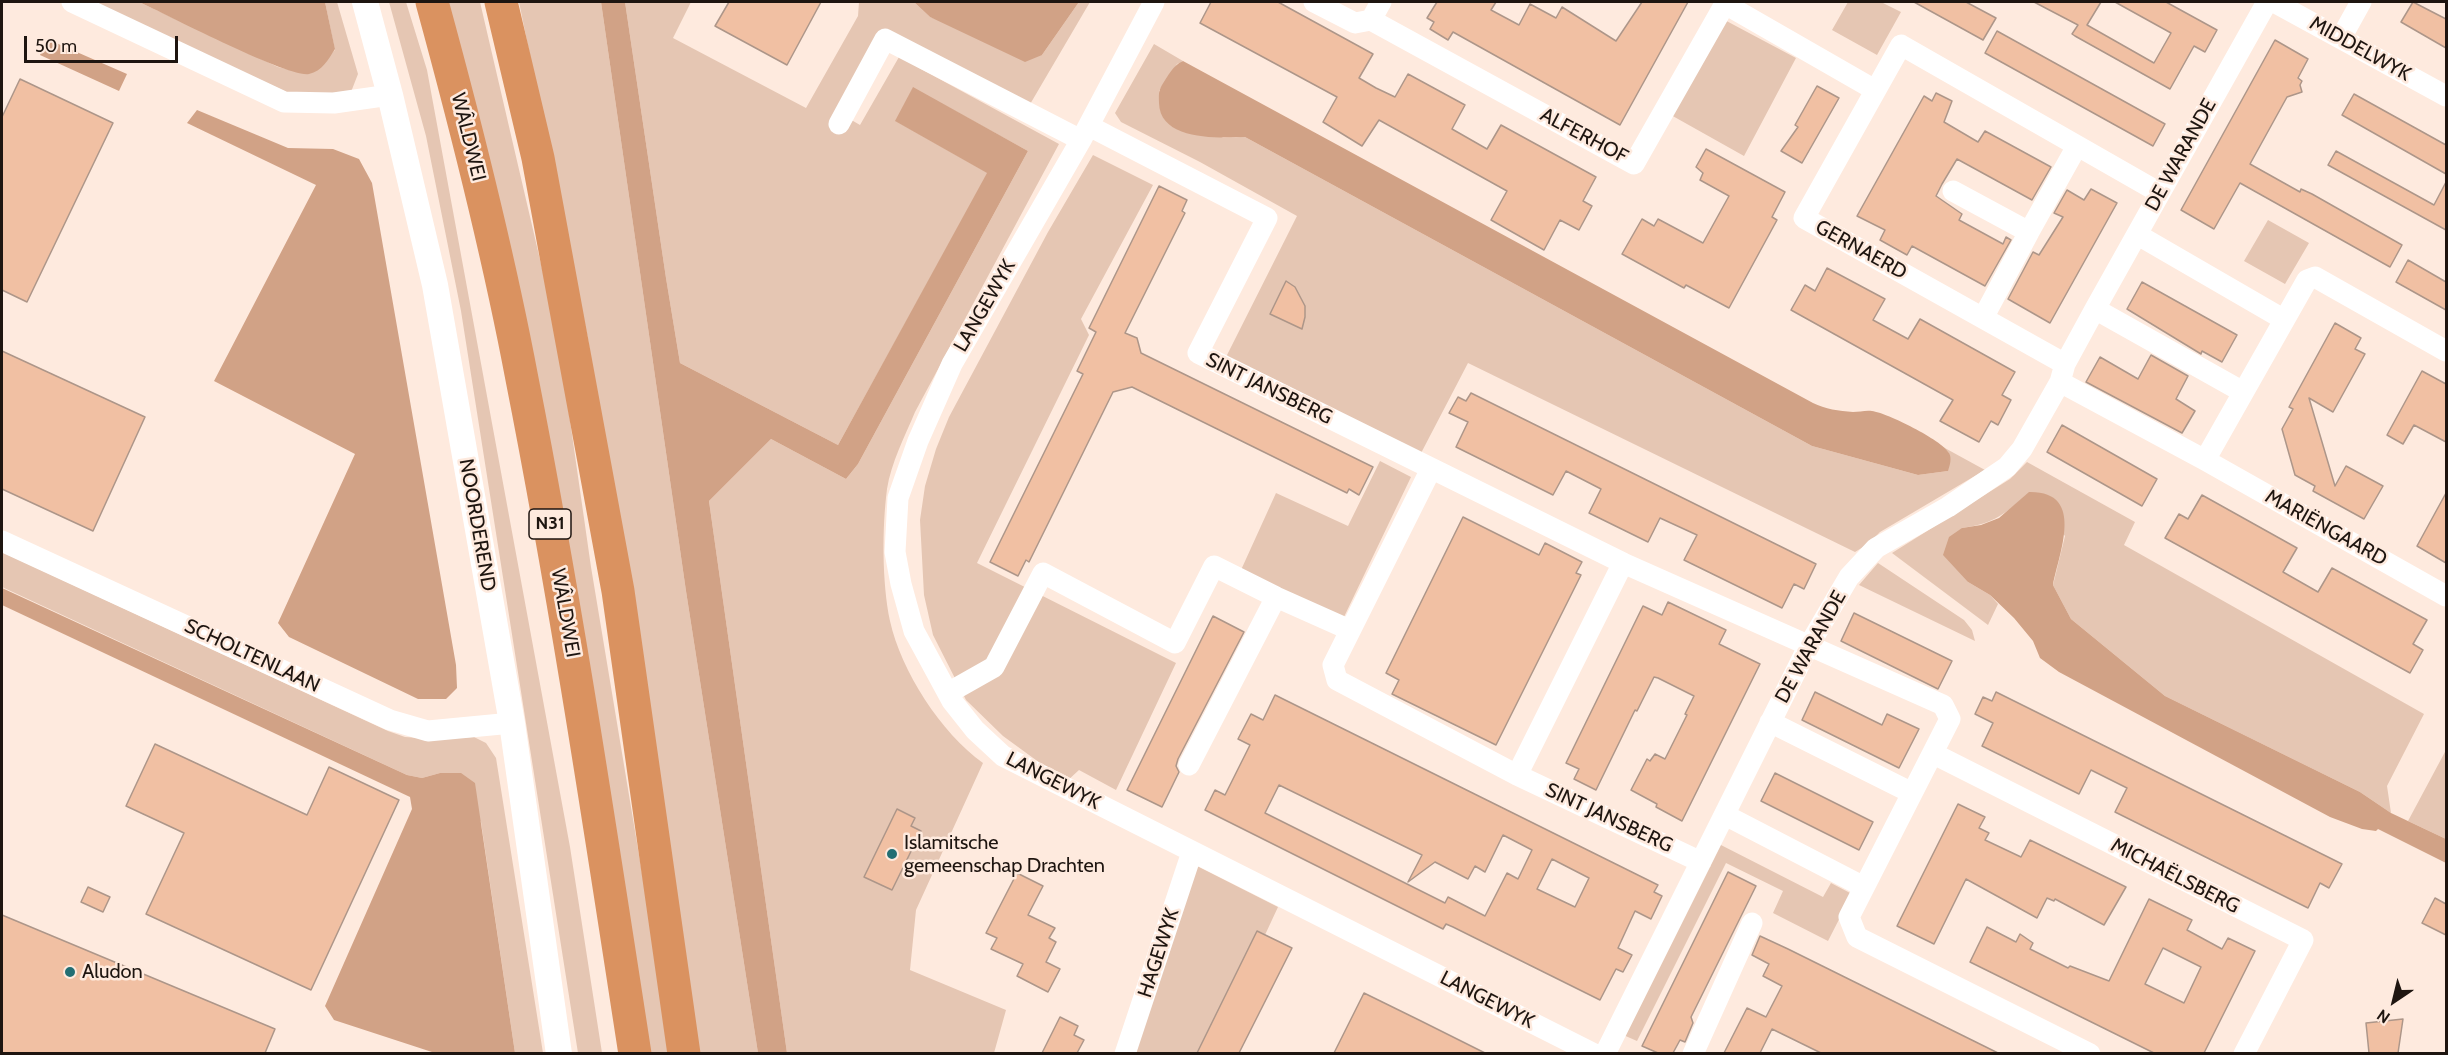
<!DOCTYPE html>
<html>
<head>
<meta charset="utf-8">
<style>
	body { margin:0 }
	#map { position:relative; width:2448px; height:1055px; overflow:hidden; background:#feeade; font-family:Cabin,sans-serif }
	canvas { display:block }
	.frame { position:absolute; inset:0; border:3px solid #1e1510; pointer-events:none }
	.north { position:absolute; left:2364px; top:971px; width:60px; height:60px; -webkit-text-stroke:4px #feeade; paint-order:stroke; rotate:215deg; font-size:16px; font-weight:700; line-height:24px; text-align:center; color:#1e1510 }
	.north::after { content:''; display:block; margin:auto; width:21px; height:27px; background:#1e1510; clip-path:polygon(50% 0,100% 100%,50% 72%,0 100%) }
	.scale { position:absolute; left:24px; top:36px; width:154px; height:27px; box-sizing:border-box; border:3px solid #1e1510; border-top:0; padding-left:8px; font-size:18px; line-height:21px; white-space:nowrap; color:#1e1510; -webkit-text-stroke:4px #feeade; paint-order:stroke }
</style>
</head>
<body>
<div id="map">
<canvas width="2448" height="1055"></canvas>
<div class="frame"></div>
<div class="north">N</div>
<div class="scale">50 m</div>
</div>
<script>
const g = document.querySelector('canvas').getContext('2d');
g.lineJoin = 'round';
function fillPath(path, color) { g.fillStyle = color; g.fill(path, 'evenodd'); }
function strokePath(path, color, width, dash) { g.strokeStyle = color; g.lineWidth = width; g.lineCap = dash ? 'butt' : 'round'; g.setLineDash(dash || []); g.stroke(path); }
function label(font, color, halo, rows, align = 'center') {
  g.font = font + ' Cabin,sans-serif'; g.lineWidth = 5; g.setLineDash([]); g.textBaseline = 'middle'; g.strokeStyle = halo; g.fillStyle = color; for (const [text, x, y, turn = 0] of rows) {
    g.save(); g.translate(x, y); g.rotate((+turn || 0) * Math.PI / 180); g.textAlign = isNaN(turn) ? turn : align; if (halo) g.strokeText(text, 0, 0); g.fillText(text, 0, 0); g.restore();
  }
}
fillPath(new Path2D(`
	M91 2H139L278 67 307 74 335 50 325 2H337L358 74 351 92 293 95Z
	M389 2H406L427 70 570 847 602 1053H578L461 311 426 136Z
	M443 2H480L558 337 591 567 672 1053H647Z
	M519 2H601L686 591 758 1053H696L588 339Z
	M625 2H691L673 38 806 108 858 16 859 2H914L930 17 1042 55 1079 2H1090L1029 106 883 29 836 111 860 125 899 57 1059 144 915 412C905 436 891 463 887 489 882 528 882 582 890 621 901 671 941 733 983 763L916 910 910 970 1006 1010 994 1053H787L709 501 771 439 846 479 858 464 1028 151 913 88 896 121 988 173 838 445 680 363 666 278Z
	M1848 2H1881L1901 12 1877 55 1832 30Z
	M1719 17 1796 58 1744 156 1662 110Z
	M1154 44 1183 61 1177 64 1159 91 1223 138 1245 137 1812 446 1918 475 1948 471 1949 453 1943 447 1985 470 1880 532 1868 544 1855 552 1468 363 1419 457 1230 362 1227 355 1297 216 1200 162 1121 122 1115 113Z
	M1093 155 1153 185 1081 319 1089 335 977 563 1176 663 1116 790 1079 770 1066 782 1003 736 966 700 933 635 924 595 920 520 925 486 936 449 949 417 1048 232Z
	M2268 220 2309 243 2285 284 2244 261Z
	M1380 461 1411 477 1343 619 1241 570 1276 493 1348 526Z
	M2027 462 2135 522 2124 545 2424 714 2387 786 2391 813 2360 792 2165 696 2071 619 2053 585 2065 536 2029 493C2004 514 1996 523 1962 528L1968 582 1990 595 1998 604 1988 625 1892 553 2010 479Z
	M2 552 388 731 405 737 436 739 474 737 486 743 496 758 543 1053H515L481 822 440 773 422 778 407 775 2 587Z
	M1878 563 1964 620 1972 630 1975 641 1859 585Z
	M2446 750V839L2408 821Z
	M1717 843 1823 897 1831 883 1852 894 1828 941 1773 913 1783 891 1726 863 1637 1041 1621 1034Z
	M1197 866 1278 907 1210 1053 1135 1054Z`), '#e5c6b3');
fillPath(new Path2D(`
	M139 2H325L335 49C328 60 322 71 309 74 288 78 166 14 139 2Z
	M601 2H625L666 278 680 363 838 445 987 173 895 121 913 87 1028 151 858 464 846 479 771 439 709 501 787 1053H758L686 591Z
	M914 2H1079L1042 55 1025 62 930 17Z
	M47 39 127 74 119 91 40 55Z
	M1183 61 1813 403C1825 409 1839 411 1853 412 1859 412 1866 410 1872 411 1887 413 1942 440 1949 453 1952 458 1950 465 1948 471L1918 475 1812 446 1245 137C1218 138 1160 141 1159 103 1159 96 1158 92 1162 85 1168 76 1173 65 1183 61Z
	M197 110 288 148 333 149 359 159 372 183 456 665 457 688 446 699H418L289 637 278 623 355 454 214 381 316 185 187 123Z
	M2029 492C2086 491 2059 553 2053 585L2071 619 2165 696 2360 792 2391 813 2446 839V863L2378 829 2376 831 2362 829 2330 817 2059 672 2040 658 2033 641 2014 618 1990 595 1968 582 1943 555 1949 537 1962 528 1981 525 1999 518Z
	M2 588 407 775 422 778 440 773H461L475 783 515 1053H435L334 1020 325 1006 412 809 410 797 2 605Z`), '#d1a286');
const building = new Path2D(`
	M729 2H821L787 65 715 26Z
	M1211 2H1278L1373 54 1359 78 1376 88 1395 97 1408 74 1465 105 1452 129 1487 149 1501 125 1596 177 1583 201 1592 206 1579 230 1560 220 1544 250 1491 220 1507 191 1379 120 1362 146 1323 122 1337 97 1200 23Z
	M1437 2H1496L1491 10 1519 25 1530 4 1556 18 1562 7 1616 41 1642 2H1688L1620 125 1453 32 1448 40 1430 29 1434 22 1427 18Z
	M1914 2H1966L1996 18 1983 40Z
	M2034 2H2101L2087 25 2154 63 2171 33 2115 2H2166L2217 30 2205 52 2194 46 2170 89 2075 36 2072 34 2078 25Z
	M2413 2 2446 19V48L2401 22Z
	M1997 31 2165 124 2153 146 1985 53Z
	M2275 40 2308 59 2298 78 2302 81 2300 85 2302 92 2287 97 2250 164 2300 192 2301 189 2312 194 2402 245 2390 267 2240 183 2214 229 2181 210Z
	M20 79 113 123 27 302 2 290V117Z
	M1817 86 1839 98 1802 163 1781 151 1798 127 1795 125Z
	M1936 93 1952 101 1944 122 1978 142 1985 131 2051 167 2032 200 1957 159 1942 184 1936 196 1962 214 1959 220 2003 244 2006 237 2011 240 1985 286 1912 246 1907 255 1880 240 1885 230 1857 216 1924 96 1932 101Z
	M2354 94 2446 145V174L2342 115Z
	M1706 149 1785 192 1772 217 1777 220 1729 308 1686 285 1684 288 1622 254 1642 219 1654 226 1658 219 1703 243 1729 196 1700 180 1703 173 1696 167Z
	M2336 151 2434 205 2446 182V230L2328 165Z
	M1159 186 1187 200 1182 211 1185 213 1125 333 1137 338 1141 353 1373 467 1359 495 1349 489 1347 493 1132 387 1113 392 1029 562 1026 560 1018 576 990 562 1083 374 1077 371 1096 332 1089 328Z
	M2091 189 2117 203 2050 323 2008 299 2033 252 2039 255 2063 217 2054 213 2067 190 2084 200Z
	M2408 260 2446 282V310L2396 282Z
	M1827 268 1885 299 1873 320 1908 339 1920 319 2015 372 2002 395 2011 400 1998 425 1991 421 1979 442 1940 421 1953 400 1791 310 1805 285 1815 291Z
	M1286 281 1295 287 1305 306V317L1302 329 1270 314Z
	M2142 282 2237 335 2222 362 2202 351 2201 354 2127 309Z
	M2335 323 2361 338 2355 349 2365 354 2333 412 2309 398 2335 486 2346 466 2383 486 2364 519 2313 491 2315 486 2295 475 2282 429 2293 409 2289 407Z
	M2 351 145 417 93 531 2 489Z
	M2151 355 2188 376 2176 399 2195 411 2182 433 2086 382 2100 357 2138 379Z
	M2422 371 2446 384V442L2414 425 2403 444 2387 435Z
	M1471 393 1816 564 1804 589 1794 584 1782 608 1684 560 1697 535 1660 518 1648 542 1589 513 1601 489 1566 471 1553 495 1456 447 1468 422 1449 413 1458 397 1466 401Z
	M2062 425 2157 479 2142 506 2047 452Z
	M2446 493V563L2417 546Z
	M2202 495 2297 548 2283 572 2318 592 2332 568 2427 620 2413 644 2423 650 2410 673 2165 538 2179 514 2188 519Z
	M1463 517 1539 555 1545 543 1582 562 1576 573 1581 575 1496 745 1392 694 1399 680 1386 673Z
	M1668 602 1726 630 1719 644 1760 664 1682 821 1656 807 1657 804 1631 790 1647 759 1650 761 1655 754 1665 759 1687 715 1685 714 1694 696 1658 678 1654 677 1637 711 1635 710 1596 790 1574 779 1579 769 1566 763 1643 606 1662 615Z
	M1854 613 1952 661 1938 689 1841 641Z
	M1213 616 1244 632 1178 759 1176 766 1179 772 1162 807 1127 790Z
	M1815 692 1882 725 1887 714 1919 729 1899 768 1802 720Z
	M1996 692 2342 864 2329 888 2320 883 2308 908 2115 812 2127 788 2091 770 2079 794 1982 746 1993 723 1975 714 1983 697 1992 701Z
	M1275 695 1658 885 1654 892 1662 896 1651 919 1635 911 1618 948 1632 955 1623 972 1616 969 1600 1000 1453 927 1446 924 1443 929 1205 810 1215 790 1225 795 1250 745 1238 739 1251 714 1263 720ZM1279 785 1422 855 1408 882 1435 862 1468 879 1475 866 1485 872 1503 835 1532 850 1518 879 1507 873 1485 916 1448 897 1445 903 1265 813ZM1552 859 1589 878 1575 907 1537 889Z
	M155 744 307 815 329 767 399 800 311 990 146 914 184 833 126 806Z
	M1775 773 1873 822 1859 850 1761 801Z
	M1958 804 1985 817 1979 828 1989 833 1985 840 2021 857 2030 840 2126 887 2104 925 2055 899 2054 901 2047 898 2037 918 1966 879 1934 944 1897 926Z
	M897 809 915 818 911 826 921 831 892 890 864 877Z
	M1728 872 1756 886 1691 1017 1693 1023 1685 1042 1680 1040 1673 1053H1658L1642 1046Z
	M1017 873 1043 886 1028 915 1055 928 1049 938 1056 942 1046 962 1060 969 1048 992 1017 976 1023 964 991 949 997 938 986 933Z
	M88 887 110 897 103 912 81 902Z
	M2435 898 2446 904V935L2422 923Z
	M2149 899 2192 920 2187 930 2222 949 2228 938 2255 951 2204 1053H2154L1970 962 1987 927 2016 942 2020 934 2033 943 2030 949 2068 968 2070 966 2109 981ZM2163 948 2201 967 2184 1003 2145 984Z
	M2 915 275 1029 265 1053H2Z
	M1257 931 1292 948 1239 1053H1197Z
	M1760 936 1788 949 1998 1053H1821L1772 1029 1760 1053H1724L1747 1008 1766 1017 1782 986 1763 976 1769 964 1752 955Z
	M1364 993 1421 1021 1485 1053H1334Z
	M1060 1017 1078 1026 1074 1035 1084 1040 1077 1053H1042Z
	M2403 1019 2398 1053H2369L2366 1023Z`);
fillPath(building, '#f1c0a3');
strokePath(building, '#ad9689', 1.5);
strokePath(new Path2D(`
	M72 2 284 102 334 103 390 95
	M1154 2 1081 140 952 364 918 441 898 498 895 552 901 584 914 631 952 701 975 730 1003 756 1594 1054
	M1314 2 1355 23 1371 20
	M1381 2 1371 20 1634 164 1726 2
	M2274 2 2446 96
	M1725 4 1875 90
	M2341 38 2361 2
	M839 124 885 39 1081 140
	M1089 126 1267 218 1198 353 1623 563 1943 705 1950 719 1849 917 1857 937 2090 1054
	M1953 191 2029 232 1983 318
	M2029 232 2077 146
	M2138 235 2283 319
	M2095 309 2243 392
	M2065 364 1804 218 1901 45 2160 193
	M2060 382 2205 460 2446 596
	M2205 460 2307 280 2315 277 2446 351
	M1431 469 1333 665 1337 680 1517 775 1701 862
	M2 541 390 720 428 731 512 723
	M948 693 994 667 1043 573 1175 643 1214 566 1276 597 1350 630
	M1770 722 1912 793
	M1934 754 2303 940 2244 1054
	M1189 765 1276 597
	M1517 775 1623 563
	M1725 815 1864 887
	M1125 1054 1192 852
	M1605 1054 1808 647 1849 577 1876 548 1948 507 2007 467 2022 449 2060 382 2065 364 2095 309 2267 2
	M1693 1054 1752 923`), '#fff', 21);
strokePath(new Path2D(`
	M365 2 390 95 435 285 512 723 559 1054`), '#fff', 26);
strokePath(new Path2D(`
	M432 2C466 126 498 252 522 379 566 602 600 828 635 1054
	M501 2 538 158 618 591 684 1054`), '#da9260', 33);
for (const [x, y, r, color] of [
	[892,854,6,"#236e73"],
	[70,972,6,"#236e73"]
]) { const dot = new Path2D(); dot.arc(x, y, r, 0, 2 * Math.PI); g.fillStyle = color; g.fill(dot); strokePath(dot, '#feeade', 2); }
for (const [x, y, w] of [
	[550,524,42]
]) { const box = new Path2D(); box.roundRect(x - w / 2, y - 15, w, 30, 4.5); g.fillStyle = '#feeade'; g.fill(box); strokePath(box, '#1e1510', 1.5); }
label('bold 18px', '#1e1510', null, [
	["N31",550,524]
]);
label('20px', '#1e1510', '#feeade', [
	["MIDDELWYK",2360,49,29],
	["ALFERHOF",1584,136,28],
	["WÂLDWEI",468,137,76],
	["DE WARANDE",2181,155,-61],
	["GERNAERD",1861,250,29],
	["LANGEWYK",985,306,-60],
	["SINT JANSBERG",1269,389,26],
	["NOORDEREND",477,525,80],
	["MARIËNGAARD",2326,528,29],
	["WÂLDWEI",565,613,80],
	["DE WARANDE",1811,647,-61],
	["SCHOLTENLAAN",252,656,25],
	["LANGEWYK",1053,781,27],
	["SINT JANSBERG",1609,818,25],
	["MICHAËLSBERG",2175,876,27],
	["HAGEWYK",1159,953,-72],
	["LANGEWYK",1487,1000,27]
]);
label('20px', '#1e1510', '#feeade', [
	["Islamitsche",904,843],
	["gemeenschap Drachten",904,866],
	["Aludon",82,972]
], 'left');
</script>
</body>
</html>
